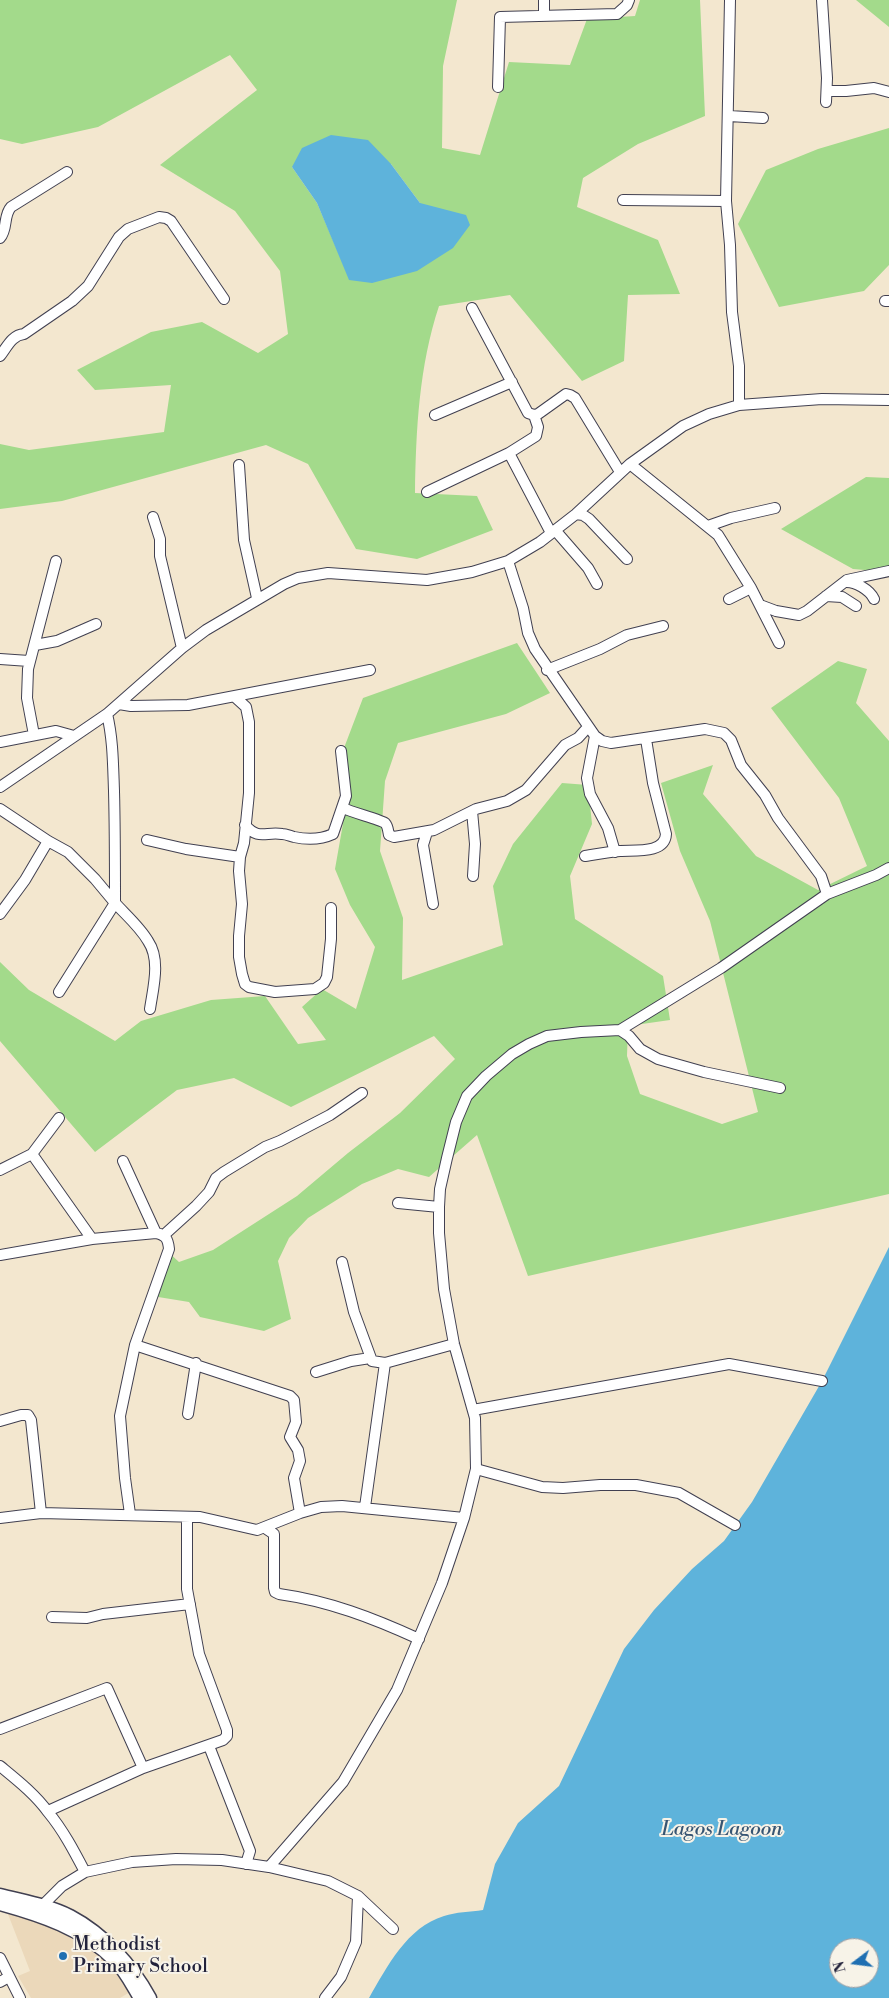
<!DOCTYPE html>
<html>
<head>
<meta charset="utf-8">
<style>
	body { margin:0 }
	#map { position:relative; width:889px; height:1998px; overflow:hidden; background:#f3e7cf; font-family:"Libre Bodoni",serif }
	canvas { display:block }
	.north { position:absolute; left:829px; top:1938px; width:50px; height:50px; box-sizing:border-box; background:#f7f3e8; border:1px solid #a29fa3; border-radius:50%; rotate:255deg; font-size:14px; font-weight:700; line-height:20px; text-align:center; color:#22223b }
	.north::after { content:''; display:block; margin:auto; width:18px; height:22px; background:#1f6fb2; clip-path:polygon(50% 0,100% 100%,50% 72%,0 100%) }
</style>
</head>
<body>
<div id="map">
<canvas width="889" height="1998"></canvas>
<div class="north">N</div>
</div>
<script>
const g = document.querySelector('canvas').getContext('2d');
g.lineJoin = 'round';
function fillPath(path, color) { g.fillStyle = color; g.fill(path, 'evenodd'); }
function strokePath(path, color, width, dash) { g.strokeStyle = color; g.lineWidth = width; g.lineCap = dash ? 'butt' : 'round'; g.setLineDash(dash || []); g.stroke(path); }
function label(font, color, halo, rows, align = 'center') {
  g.font = font + ' "Libre Bodoni",serif'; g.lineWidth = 4; g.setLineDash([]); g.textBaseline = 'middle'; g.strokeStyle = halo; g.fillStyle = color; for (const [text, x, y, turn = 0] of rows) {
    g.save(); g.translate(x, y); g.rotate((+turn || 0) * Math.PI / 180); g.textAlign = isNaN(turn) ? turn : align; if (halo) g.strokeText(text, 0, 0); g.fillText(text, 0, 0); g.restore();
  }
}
fillPath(new Path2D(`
	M6 1909 41 1921 86 1943 107 1961 130 1992 120 1998H31L18 1976 30 1971Z`), '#ebd8ba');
fillPath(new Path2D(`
	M0 0H457L443 66 442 148 480 155 509 62 570 65 587 19 635 16 640 0H700L705 116 638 144 583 178 577 207 658 240 680 294 628 295 624 361 582 381 510 295 439 306C419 366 416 430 415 493L477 496 493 530 417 559 356 549 308 464 266 445 62 501 0 509V444L29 450 164 432 171 385 95 390 77 370 151 332 202 322 258 353 288 334 280 271 235 211 160 165 257 90 230 55 98 127 22 144 0 139ZM391 164 420 203 350 280 317 203 292 167Z
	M856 0H889V27Z
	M889 128V265L864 291 779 307 738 224 766 170 818 149Z
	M866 477 889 478V572L853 569 781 529Z
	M517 643 550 693 506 714 398 743 385 781 380 851 403 918 402 980 503 945 493 886 513 844 562 783 588 785 592 824 570 876 575 919 663 976 670 1020 628 1026 627 1056 640 1094 722 1124 758 1112 710 921 680 851 661 783 713 765 703 794 756 856 818 890 867 866 839 798 771 708 838 661 867 669 856 703 889 741V1194L528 1276 477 1135 429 1177 398 1169 362 1184 308 1218 289 1238 278 1261 291 1319 264 1331 200 1317 189 1302 152 1296 167 1251 179 1262 213 1250 297 1196 348 1153 400 1113 455 1059 434 1036 291 1107 234 1078 177 1090 95 1152 0 1041V962L29 990 115 1041 141 1021 211 1000 265 996 298 1044 326 1040 302 1007 322 989 356 1009 375 947 350 905 335 869 344 818V748L363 698Z`), '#a3da8b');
fillPath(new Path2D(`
	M331 135 368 140 391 164 420 203 466 215 470 225 453 248 417 271 372 283 349 280 317 203 292 167 302 148Z
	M889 1247V1998H369C387 1967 407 1927 444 1916 456 1912 470 1912 483 1910L495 1864 518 1823 559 1786 624 1649 654 1610 692 1569 724 1541 752 1502 822 1381ZM839 1948H869V1978H839Z`), '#5eb3db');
const minor = new Path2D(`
	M730 0 726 201 730 245 732 312 739 366V405
	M822 0 827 78 826 102
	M544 15V0
	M498 87 500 17 617 14 627 5 629 0
	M827 91H846L874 88 889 92
	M729 116 763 118
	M623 200 726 201
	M0 238C8 229 3 216 11 207L67 172
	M885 301H889
	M472 308 528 413 534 415 538 427 536 436 509 453 551 533
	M0 356C7 347 12 335 24 334L72 301 88 286 119 237 128 229 159 217 166 218 171 221 224 299
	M435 415 512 382
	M534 415 538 414 566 394 570 395 575 398 620 472
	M630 464 718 535 751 588 779 643
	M239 465 244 540 257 598
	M427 492 509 453
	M576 514 583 515 589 519 627 559
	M153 517 160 539V556L182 648
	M708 526 731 518 775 508
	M555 530 588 568 597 584
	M508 561 523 608 528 633 535 649 595 736 602 741 611 743 705 729 724 733 731 740 741 765 765 795 778 818 821 876 827 894
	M845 582C855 581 870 590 874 599
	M826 596 842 597 856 606
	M729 599 751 588
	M760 605 776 611 799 615 807 611 847 580 889 571
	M35 645 57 641 96 624
	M0 659 29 661
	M547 670 600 649 627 635 663 626
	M235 697 246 707 249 722V793L244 843 240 857 239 871 242 904 239 936V957L242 974 245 984 249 987 275 992 315 989 324 983 327 977 331 939V908
	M119 704 131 706 188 705 370 670
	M107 714C113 739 113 764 114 791 115 828 115 866 115 903 126 915 140 927 148 941 161 960 153 988 150 1009
	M34 735 27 698 28 669 56 561
	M595 736 587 778 590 794 608 828 615 852
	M0 742 56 731 74 736
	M0 787 107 714 182 648 206 630 284 584 298 578 328 573 427 580 472 572 508 561 540 542 576 514 630 464 683 426 709 414 739 405 822 399 889 400
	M343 808C351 812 381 820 385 823 388 826 388 831 389 835L394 837 434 830 476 809 507 801 526 790 565 745 578 738 588 727
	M0 809 48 841 68 852 95 879 115 903 59 992
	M472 811 475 844 473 876
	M245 825C259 841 266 831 282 834 286 834 290 836 294 837 308 840 320 840 333 834L346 796 341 751
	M427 832 423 845 433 904
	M147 840 186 849 240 857
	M585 856C597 854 608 852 620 851 635 850 665 854 666 834L653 783 646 739
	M0 914 25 880 48 841
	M620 1030 629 1036 640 1049 658 1059 704 1072 780 1088
	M32 1154 59 1118
	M123 1161 156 1233
	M0 1170 32 1154 92 1239
	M398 1203 439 1207
	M164 1235 196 1206 209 1192 216 1178 224 1172 265 1147 280 1141 330 1115 362 1093
	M0 1255 92 1239 156 1233C166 1235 168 1239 169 1249L135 1345 120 1416 125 1478 130 1514
	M342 1262 354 1312 372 1361 385 1363 454 1344
	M135 1345 290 1396 294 1400 296 1422 290 1437 298 1450 300 1461 294 1478 300 1513
	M316 1372 351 1361 370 1358
	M473 1410 729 1364 822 1381
	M188 1414 196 1363
	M0 1421 21 1415H28L31 1420 41 1513
	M476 1469 542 1487 563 1488 600 1485H636L679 1493 735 1525
	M365 1507 385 1363
	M0 1518 41 1513 200 1517 257 1530 300 1513 321 1507 342 1506 464 1518
	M265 1528 274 1534V1588L275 1592 279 1594C329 1601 373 1618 419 1639
	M52 1617 87 1618 103 1614 190 1604
	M0 1729 107 1688 143 1768
	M209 1746 250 1851 246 1864
	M0 1766C17 1780 35 1794 48 1812 63 1830 74 1851 85 1872
	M48 1811 143 1768 223 1740 227 1736V1730L199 1654 187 1589V1517
	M269 1867 343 1782 397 1690 442 1583 464 1518 476 1469 475 1418 454 1344 444 1289 439 1233V1207L440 1189 447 1158 456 1122 467 1096 486 1076 512 1054 529 1044 547 1036 581 1032 620 1030 721 968 827 894 876 875 889 868
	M38 1910 62 1886 85 1872 132 1862 176 1859 222 1860 269 1867 328 1881 358 1896 393 1929
	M0 1958 20 1998
	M0 1982 9 1977
	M325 1998 341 1977 356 1942 358 1896`);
const major = new Path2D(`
	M0 1895C23 1901 48 1905 70 1916 104 1934 132 1965 150 1998
	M0 1904C40 1915 83 1929 114 1960 125 1970 132 1985 140 1998`);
strokePath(minor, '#414051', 12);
strokePath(major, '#414051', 15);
strokePath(minor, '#fff', 10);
strokePath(major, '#fff', 12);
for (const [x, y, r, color] of [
	[63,1956,5,"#1f6fb2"]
]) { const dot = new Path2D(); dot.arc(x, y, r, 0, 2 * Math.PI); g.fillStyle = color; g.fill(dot); strokePath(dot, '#f7f3e8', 2); }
label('19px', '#22223b', '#f7f3e8', [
	["Methodist",73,1945],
	["Primary School",73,1967]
], 'left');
label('italic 20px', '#375573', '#f7f3e8', [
	["Lagos Lagoon",722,1830]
]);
</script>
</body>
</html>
